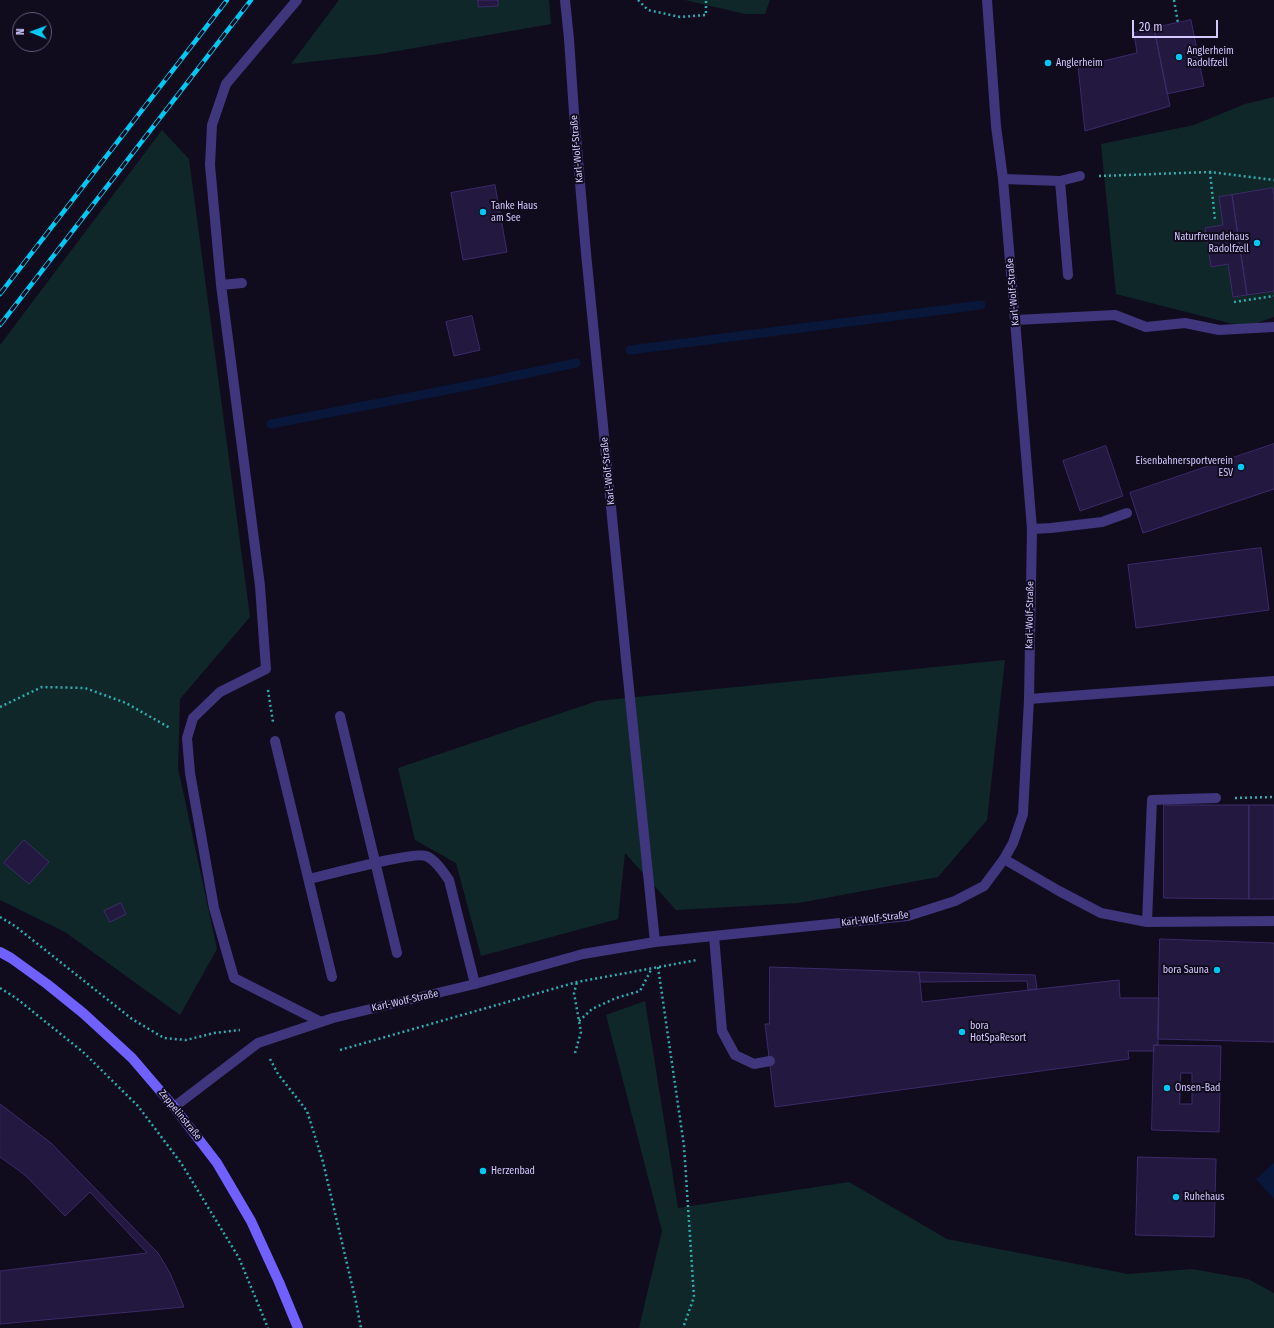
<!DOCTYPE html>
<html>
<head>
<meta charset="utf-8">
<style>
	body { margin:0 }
	#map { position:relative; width:1274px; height:1328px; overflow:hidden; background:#100c1e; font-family:"Fira Sans Condensed",sans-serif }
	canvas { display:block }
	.north { position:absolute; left:12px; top:12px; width:40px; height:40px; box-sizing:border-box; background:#100c1e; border:1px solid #5e5878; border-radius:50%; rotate:271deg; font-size:11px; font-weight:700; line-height:16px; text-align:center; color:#d3c9ff }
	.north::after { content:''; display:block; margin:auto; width:14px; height:18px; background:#00c8f4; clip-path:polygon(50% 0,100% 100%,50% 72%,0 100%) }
	.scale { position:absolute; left:1132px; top:20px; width:86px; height:18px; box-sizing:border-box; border:2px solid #d3c9ff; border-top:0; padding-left:5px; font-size:12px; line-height:14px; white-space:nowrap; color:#d3c9ff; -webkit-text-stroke:3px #100c1e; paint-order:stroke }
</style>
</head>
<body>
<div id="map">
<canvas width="1274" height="1328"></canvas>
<div class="north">N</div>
<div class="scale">20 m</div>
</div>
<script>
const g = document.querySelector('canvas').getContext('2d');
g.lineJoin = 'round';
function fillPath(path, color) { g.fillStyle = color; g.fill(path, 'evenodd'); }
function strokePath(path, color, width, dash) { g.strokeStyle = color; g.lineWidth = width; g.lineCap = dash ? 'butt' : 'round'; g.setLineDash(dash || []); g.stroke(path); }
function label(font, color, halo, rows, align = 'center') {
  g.font = font + ' "Fira Sans Condensed",sans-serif'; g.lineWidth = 4; g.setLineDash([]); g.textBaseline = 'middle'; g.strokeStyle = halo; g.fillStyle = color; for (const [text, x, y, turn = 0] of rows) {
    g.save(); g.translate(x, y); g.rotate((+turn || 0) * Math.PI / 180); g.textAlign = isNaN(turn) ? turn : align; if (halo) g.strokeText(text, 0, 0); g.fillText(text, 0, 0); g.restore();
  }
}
fillPath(new Path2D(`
	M339 0H549L551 24 380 54 291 64Z
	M685 0H770L765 14H745Z
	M1274 97V317L1245 327 1116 294 1101 144 1194 125 1245 104Z
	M162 130 189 159 250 617 180 699 178 768 217 949 180 1015 65 932 0 900V345Z
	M1005 660 987 820 938 877 799 903 676 910 625 853 618 919 481 956 456 863 415 840 398 768 597 701Z
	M645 1001 678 1208 849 1182 947 1239 1128 1274 1192 1269 1248 1279 1274 1293V1328H639L662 1231 606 1015Z`), '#0f2728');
fillPath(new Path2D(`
	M1274 1163V1199L1256 1179Z`), '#08173a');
strokePath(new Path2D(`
	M630 350 981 305
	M271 424 462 387 576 363`), '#08173a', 9);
const building = new Path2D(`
	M478 0H498V6L479 7Z
	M1191 20 1204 86 1167 94 1154 28Z
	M1154 28 1170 106 1085 131 1078 67 1137 53 1134 33Z
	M495 185 507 252 463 260 451 193Z
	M1273 188 1274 196V291L1247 295 1232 195Z
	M1232 195 1247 295 1233 297 1228 264 1211 267 1205 228 1223 225 1219 197Z
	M472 316 480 350 454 356 446 322Z
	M1274 444V489L1143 533 1130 493Z
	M1106 446 1123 496 1080 511 1063 461Z
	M1261 548 1269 610 1136 628 1128 565Z
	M1164 805H1249V899L1164 898Z
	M1249 805H1274V899H1249Z
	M24 840 49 862 29 884 4 863Z
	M121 903 126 914 110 922 104 911Z
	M1160 939 1274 943V1042L1158 1039Z
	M770 967 919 972 922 1002 1119 980 1120 998H1159L1158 1045H1154V1051H1128L1129 1059 775 1107 765 1024H769Z
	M919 972 1035 975 1037 989 1028 990 1027 981 921 982Z
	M1154 1045 1221 1046 1219 1132 1152 1130ZM1181 1073H1192V1104H1180Z
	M0 1104 51 1143 158 1253 170 1273 184 1307 0 1324V1271L147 1253 90 1192 65 1216 25 1175 0 1157Z
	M1138 1157 1216 1159 1214 1237 1136 1235Z`);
fillPath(building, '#23183f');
strokePath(building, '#3c2a6b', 1);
strokePath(new Path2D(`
	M638 0 648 10 680 17 706 15V0
	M1174 0 1178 23
	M1210 172 1215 220
	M1099 176 1210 172 1274 180
	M1234 302 1274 296
	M268 690 273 722
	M0 707 42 687 85 688 126 703 170 728
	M1235 798 1274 797
	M0 917 15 926 132 1019 164 1038 186 1040 214 1033 240 1030
	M658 967 684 1146 694 1297 683 1328
	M0 988 16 998 83 1052 138 1106 181 1163 239 1258 268 1328
	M579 1021 592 1009 616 998 640 991 652 968
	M340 1050 577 982 697 960
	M575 1053 581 1032 574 993 577 982
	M270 1059 278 1074 307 1111 323 1162 356 1302 361 1328`), '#2cadaf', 2.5, [2, 3]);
strokePath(new Path2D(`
	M297 0 226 84 212 125 210 165 221 285 260 586 266 669 220 692 193 718 187 738 190 773 214 908 234 978 321 1022
	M1003 179 1060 181 1080 176
	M1060 181 1068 275
	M221 285 242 283
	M1015 320 1115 315 1146 327 1185 323 1219 330 1274 327
	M1032 529 1051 528 1102 522 1127 513
	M1029 699 1274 681
	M340 716 397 953
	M275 741 332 977
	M1004 859 1059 891 1101 913 1147 922 1274 921
	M309 879C328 875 413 851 426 856 436 860 443 872 449 880L475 984
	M1147 922 1152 800 1216 798
	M714 936 722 1031 735 1055 754 1064 770 1061`), '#3f367d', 10);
strokePath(new Path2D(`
	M565 0 569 39 574 113 586 253 626 659 655 942
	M174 1107 258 1043 333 1018 475 984 583 954 655 942 908 916 955 901 984 886 1004 859 1013 843 1023 814 1029 699 1032 529 1015 320 1003 179 996 126 987 0`), '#3f367d', 10);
strokePath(new Path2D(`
	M0 952 11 958 47 984 83 1013 132 1058 174 1107 217 1163 251 1221 279 1282 298 1328`), '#7060ff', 10);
const rail = new Path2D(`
	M0 294 227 0
	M0 325 251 0`);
strokePath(rail, '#00c8f4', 4.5);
strokePath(rail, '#100c1e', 3, [9]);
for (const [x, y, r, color] of [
	[1179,57,4,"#00c8f4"],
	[1048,63,4,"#00c8f4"],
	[483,212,4,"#00c8f4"],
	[1257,243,4,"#00c8f4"],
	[1241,467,4,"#00c8f4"],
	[1217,970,4,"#00c8f4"],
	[962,1032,4,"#00c8f4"],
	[1167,1088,4,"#00c8f4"],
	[483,1171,4,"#00c8f4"],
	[1176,1197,4,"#00c8f4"]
]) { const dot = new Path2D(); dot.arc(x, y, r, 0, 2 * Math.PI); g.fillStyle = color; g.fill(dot); strokePath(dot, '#100c1e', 1.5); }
label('10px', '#d3c9ff', '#100c1e', [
	["Anglerheim",1187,51],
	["Radolfzell",1187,63],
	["Anglerheim",1056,63],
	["Tanke Haus",491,206],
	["am See",491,218],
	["Naturfreundehaus",1249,237,"right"],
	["Radolfzell",1249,249,"right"],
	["Eisenbahnersportverein",1233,461,"right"],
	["ESV",1233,473,"right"],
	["bora Sauna",1209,970,"right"],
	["bora",970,1026],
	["HotSpaResort",970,1038],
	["Onsen-Bad",1175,1088],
	["Herzenbad",491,1171],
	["Ruhehaus",1184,1197]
], 'left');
label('10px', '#d3c9ff', '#100c1e', [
	["Karl-Wolf-Straße",577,149,-95],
	["Karl-Wolf-Straße",1013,292,-95],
	["Karl-Wolf-Straße",608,471,-96],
	["Karl-Wolf-Straße",1030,615,-89],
	["Karl-Wolf-Straße",875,919,-7],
	["Karl-Wolf-Straße",405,1001,-13],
	["Zeppelinstraße",180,1115,51]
]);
</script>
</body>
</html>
